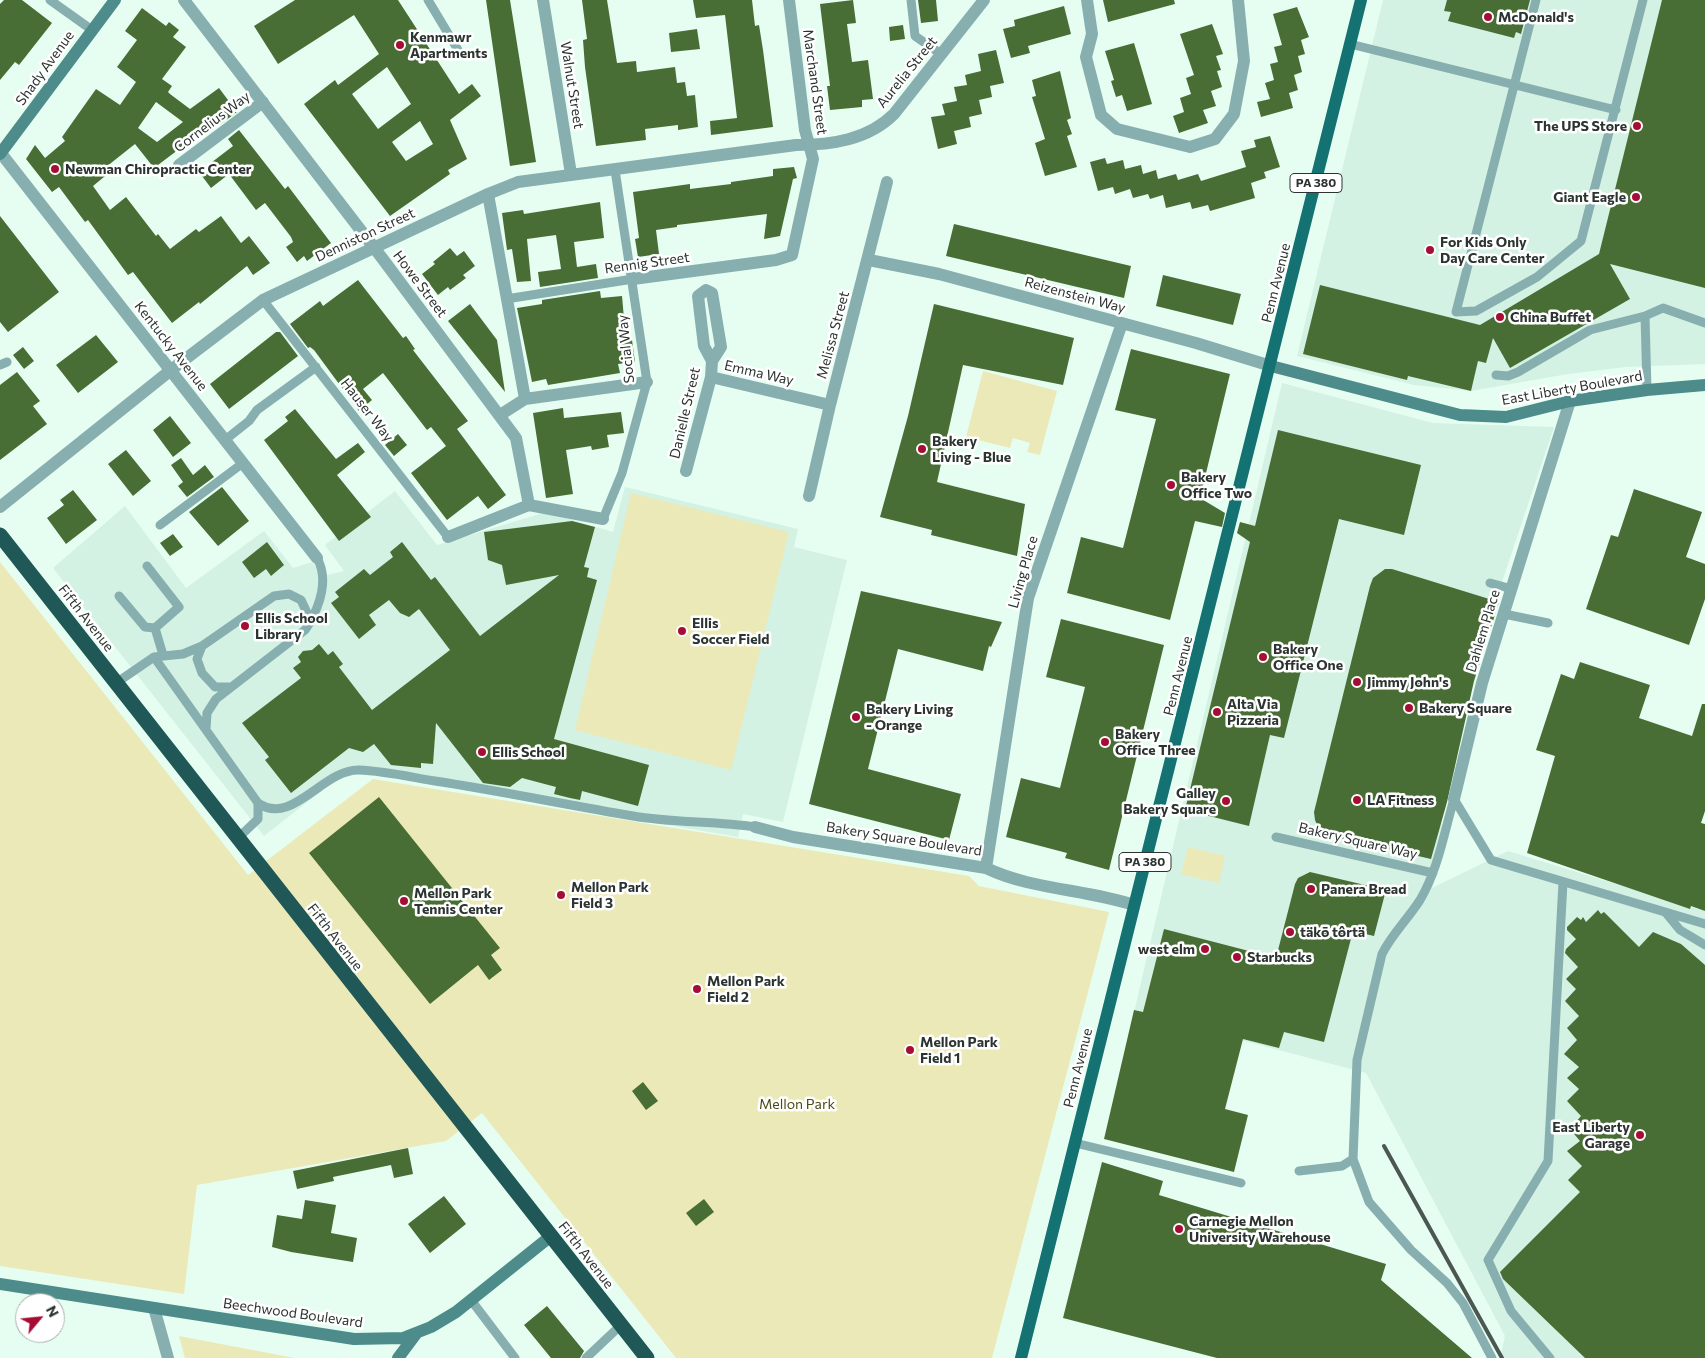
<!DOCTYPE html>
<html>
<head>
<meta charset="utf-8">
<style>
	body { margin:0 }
	#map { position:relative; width:1705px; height:1358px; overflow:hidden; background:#e6fef2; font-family:Commissioner,sans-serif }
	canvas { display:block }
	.north { position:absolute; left:15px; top:1293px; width:50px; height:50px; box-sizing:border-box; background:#fff; border:1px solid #aaaeac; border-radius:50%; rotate:62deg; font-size:14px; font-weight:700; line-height:20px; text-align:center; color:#2b3430 }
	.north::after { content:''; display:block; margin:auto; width:18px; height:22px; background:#a60c34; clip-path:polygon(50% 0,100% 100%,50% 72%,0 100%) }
</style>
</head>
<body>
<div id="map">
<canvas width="1705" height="1358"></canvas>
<div class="north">N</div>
</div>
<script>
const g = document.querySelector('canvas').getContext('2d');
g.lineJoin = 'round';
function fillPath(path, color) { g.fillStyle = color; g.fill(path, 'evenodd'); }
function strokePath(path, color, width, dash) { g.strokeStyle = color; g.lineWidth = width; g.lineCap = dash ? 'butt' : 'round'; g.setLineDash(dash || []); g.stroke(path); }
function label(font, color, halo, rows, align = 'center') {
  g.font = font + ' Commissioner,sans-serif'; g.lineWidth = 5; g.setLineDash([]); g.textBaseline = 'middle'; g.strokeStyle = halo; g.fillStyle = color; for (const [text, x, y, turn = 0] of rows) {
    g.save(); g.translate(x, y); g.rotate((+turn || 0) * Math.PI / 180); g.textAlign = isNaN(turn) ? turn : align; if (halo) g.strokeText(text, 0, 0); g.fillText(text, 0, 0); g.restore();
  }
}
fillPath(new Path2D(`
	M1383 0H1705V364L1626 367 1568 374 1471 391 1414 385 1297 356Z
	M1282 383 1433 423 1554 427 1503 579 1436 809 1446 836 1432 888 1508 851 1705 911V1358H1500L1505 1336 1366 1073 1134 1012Z
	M625 487 798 529 794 547 847 560 783 822 743 814 738 837 348 770 264 836 53 568 125 506 186 588 264 531 293 568 312 562 323 576 344 571 325 545 395 491 437 545 546 512 613 532Z`), '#d3f2e3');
fillPath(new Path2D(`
	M983 371 1057 391 1040 455 1027 452 1030 443 1013 438 1010 448 966 437Z
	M631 493 789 532 731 770 575 730Z
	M0 562 248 875 373 779 969 876 979 886 1109 912 992 1358H676L482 1113 446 1141 197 1185 184 1294 0 1266Z
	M1188 847 1225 856 1219 883 1181 874Z
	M179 1336 295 1358H185Z`), '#ebe9b8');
fillPath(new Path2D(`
	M4 0H22L52 23 19 65 15 62 0 80V4Z
	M295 0H398L459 94 472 84 481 96 450 120 467 159 448 170 450 174 390 216 304 104 335 80 338 85 379 54 354 15 278 64 254 26ZM387 67 411 104 378 129 352 94ZM420 121 433 144 406 161 392 142Z
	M486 0H510L536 162 510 166Z
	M582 0H607L617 63 636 61 637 72 675 67 677 83 685 82 687 96 695 95 698 127 678 130V125L645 129 646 140 596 146 585 67 583 40 587 39Z
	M693 0H752L755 26 759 25 763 50 773 127 711 135 710 121 737 118 725 15 696 18Z
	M853 0 856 23 847 24 852 62 868 60 873 99 862 100V107L830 110 827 86H830L820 4Z
	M918 0H936L938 21 921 23Z
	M1103 0H1174L1175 4 1108 22Z
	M1447 0H1530L1521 34 1516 32 1514 38 1448 21 1451 12 1444 11Z
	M1662 0H1705V288L1610 264 1630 299 1510 368 1493 338 1486 363 1478 361 1471 391 1408 376 1407 380 1303 354 1320 285 1480 325 1599 254Z
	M1064 6 1071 34 1028 46 1030 53 1011 58 1003 29 1015 26 1014 20Z
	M1297 7 1309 37 1301 40 1305 54 1298 56 1302 72 1294 75 1298 90 1289 93 1293 108 1261 117 1257 102 1270 99 1265 83 1274 80 1270 64 1278 62 1274 47 1282 45 1273 14Z
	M142 8 166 26 169 22 179 30 173 37 186 47 162 79 172 86 168 92 170 94 190 109 219 88 237 112 218 126 215 122 154 168 135 144 106 167 110 172 93 186 110 210 126 197 156 236 158 234 170 249 196 229 199 232 221 216 241 243 249 236 270 263 253 275 247 266 200 304 199 302 172 323 133 272 128 275 88 220 85 222 59 187 52 192 26 159 35 145 45 158 65 141 62 137 96 89 120 105 136 82 117 67 137 40 125 31ZM156 102 183 122 157 142 138 128Z
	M1212 24 1223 54 1216 56 1221 70 1217 71 1222 87 1211 91 1216 106 1203 110 1208 123 1179 133 1173 116 1184 112 1180 98 1191 94 1186 78 1194 75 1180 34Z
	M903 25 905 39 890 41 889 27Z
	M697 29 700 49 671 52 669 33Z
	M1134 43 1152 104 1127 111 1122 95 1116 97 1111 81 1114 80 1105 51Z
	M996 50 1004 83 990 86 992 97 979 100 982 114 969 117 971 127 954 131 957 144 938 149 931 117 945 115 942 104 957 101 954 87 967 85 965 75 981 71 978 54Z
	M1060 71 1071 118 1067 120 1072 134 1067 136 1077 167 1045 176 1035 143 1045 139 1032 97 1036 96 1032 80Z
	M239 130 285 189 288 186 331 243 307 261 304 256 297 262 286 247 293 242 291 237 265 203 256 210 229 174 211 188 199 172 233 146 228 139Z
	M1270 136 1280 167 1264 172 1266 178 1251 183 1255 198 1210 211 1208 205 1192 209 1190 202 1166 208 1163 195 1150 199 1148 194 1133 198 1130 189 1115 194 1113 187 1098 191 1090 162 1105 158 1107 164 1123 160 1125 169 1141 165 1143 174 1156 170 1158 179 1176 174 1178 180 1198 174 1201 181 1246 167 1241 151 1256 147 1254 140Z
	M794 167 797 178 793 179 780 236 764 239 767 214 677 225V227L656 230 659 254 638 257 635 239 639 238 633 192 690 184V189L731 184V182L773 176V169Z
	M600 202 604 238 574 242 577 267 596 264 598 278 540 287 538 272 561 269 556 235 527 239 531 281 517 282 512 249 507 250 502 213 523 210 524 214Z
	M0 216 59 292 8 332 0 322Z
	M954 224 1131 266 1124 298 946 256Z
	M450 248 457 256 464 251 475 266 463 275 466 278 450 290 448 287 438 295 422 274 435 264 433 262Z
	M1163 275 1241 294 1233 325 1156 306Z
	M358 280 403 338 406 336 415 349 413 350 468 421 457 429 506 495 488 509 478 496 447 520 411 473 446 446 431 427 427 430 383 373 363 389 372 400 359 411 314 350 310 347 308 348 290 324 320 301 323 306Z
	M600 291 601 298 622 296 626 341 632 340 635 362 618 364 620 373 548 385 546 379 532 382 517 308 542 304V300Z
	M470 304 497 340 505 392 448 321Z
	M934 304 1074 338 1063 385 963 365 937 482 1025 504 1017 556 931 535 932 530 880 517 908 416Z
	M276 332H280L298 356 229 409 210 384Z
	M96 335 118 362 78 393 56 365Z
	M23 347 34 361 24 369 13 355Z
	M1131 349 1230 374 1200 498 1225 513 1222 527 1195 521 1170 620 1067 593 1081 537 1123 548 1156 419 1115 410Z
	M17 372 40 401 33 406 47 424 0 460V385Z
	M563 408 564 418 621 412 624 433 607 435 609 447 592 450 591 446 566 450 573 494 546 498 533 413Z
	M295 409 336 459 358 443 365 452 337 475 371 517 339 541 264 440 288 421 285 417Z
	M170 416 191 443 173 457 153 430Z
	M1278 430 1421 465 1404 535 1339 519 1284 738 1270 735 1249 826 1185 810 1250 542 1237 533 1240 522 1255 526Z
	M398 434 407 445 394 456 385 445Z
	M126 450 151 481 133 496 108 464Z
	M181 458 193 475 205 465 214 477 187 497 178 486 183 482 171 465Z
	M222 487 249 521 218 546 189 512Z
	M1634 489 1702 512 1686 557 1705 564V599L1689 645 1586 609 1611 535 1618 537Z
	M73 490 97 520 66 544 47 518 64 505 60 500Z
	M572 521 595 527 584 567 589 568 587 577 597 580 554 739 649 765 638 806 582 791 580 800 570 798 554 794 556 787 522 778 510 787 483 783 436 723 433 764 421 763V768L391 765 374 744 363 752 349 748 291 793 265 760 269 757 242 723 301 678 293 668 301 662 298 657 303 651 312 650 319 644 328 655 333 651 343 664 339 667 372 710 450 650 419 609 409 617 400 613 389 600 369 615 376 625 359 639 331 603 339 597 335 592 364 569 370 575 393 557 390 552 402 542 431 580 435 577 480 636 559 575 506 585 502 565 488 560 484 532Z
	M173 534 183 547 170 556 160 543Z
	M267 542 284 565 271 576 266 569 254 578 242 562Z
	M1385 569H1392L1499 602 1474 681 1447 802 1431 859 1331 836 1318 827 1315 820 1314 812 1370 586 1373 578Z
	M861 591 1002 622 991 647 989 646 983 671 898 649 868 769 961 794 949 840 809 804Z
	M1061 619 1164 645 1109 870 1065 858 1067 853 1006 837 1021 778 1060 788 1085 687 1046 677Z
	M1580 662 1650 685 1639 718 1692 736 1702 704H1705V811L1701 823 1705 824V911L1691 906 1690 909 1527 853 1555 756 1536 750 1561 674 1574 679Z
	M379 797 500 948 491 955 502 970 489 980 478 965 430 1004 309 853Z
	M1310 872 1386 890 1374 936 1353 931 1324 1042 1284 1032 1279 1048 1243 1039 1225 1109 1248 1115 1234 1172 1104 1139 1134 1010 1143 1012 1164 929 1276 958 1295 884 1298 878Z
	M1598 910 1601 914 1604 912 1639 947 1653 932 1681 944 1705 965V1358H1585L1503 1279 1500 1272 1580 1192 1568 1180 1582 1166 1567 1151 1580 1141 1570 1129 1581 1116 1567 1101 1579 1089 1567 1078 1579 1067 1564 1054 1577 1040 1567 1028 1579 1016 1565 1001 1576 989 1566 979 1578 967 1565 953 1566 949 1576 939 1567 930V927L1577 917 1581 920 1583 917 1586 922Z
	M643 1082 658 1101 646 1110 632 1091Z
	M408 1148 413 1174 394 1178 391 1165 333 1177 334 1181 297 1189 293 1171Z
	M1102 1162 1163 1181 1159 1195 1386 1264 1381 1280 1472 1358H1217L1063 1318Z
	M444 1196 466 1224 430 1253 408 1224Z
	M704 1199 714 1212 696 1226 686 1213Z
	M305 1200 336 1205 331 1233 357 1238 353 1262 291 1252 272 1247 277 1215 302 1219Z
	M547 1306 584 1351 580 1358H551L524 1325Z`), '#496e35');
strokePath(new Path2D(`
	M50 0 92 30
	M428 0 461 55
	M911 0 915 36 941 54
	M1536 0 1456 312 1476 311 1537 277 1581 241 1643 0
	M1350 44 1616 110
	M506 299 633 279
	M263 300 448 537
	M1645 316 1647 390
	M0 365 7 362
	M1496 375 1508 376 1518 372 1590 330 1645 316 1663 308 1705 323
	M225 440 249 421 257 410 316 367
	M603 519 622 473 647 382 615 170
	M160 525 243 463
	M147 566 179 607 155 628 163 655
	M1490 583 1512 589
	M119 596 145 627 155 628
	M1504 614 1548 623
	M309 624C320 605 329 579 317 558
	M202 646 197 659 202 673 215 687H231
	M154 657 258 803C292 827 323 769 359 770 385 771 410 777 435 781 501 791 567 805 633 816 673 823 715 821 755 827
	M116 683 154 657 183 654 202 646 274 596 289 594 301 600 309 617V624L305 630 216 699 207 713 206 729
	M1454 799C1444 833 1438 870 1420 900 1408 919 1392 934 1382 954L1357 1060 1353 1159 1369 1202 1411 1250 1447 1283 1463 1303 1492 1358
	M1454 799 1491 860 1705 924
	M1276 837 1433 873
	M238 838 258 819V803
	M1666 913 1680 930 1705 945
	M1075 1143 1241 1183
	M1299 1171 1342 1166 1353 1159
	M471 1300 515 1358
	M586 1358 621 1325
	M1550 1358 1511 1311 1488 1260 1548 1161 1563 882`), '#88afaf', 9);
strokePath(new Path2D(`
	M184 0 382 258 516 438 529 505
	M543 0 571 174
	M1087 0 1092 34 1086 57 1101 115 1117 129 1190 147 1215 139 1234 114 1244 61 1238 0
	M0 152 317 558
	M179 165 263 102
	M488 194 525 399
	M869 260 939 274 1196 343 1271 366
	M633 279 776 260 792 255 813 159 805 130 789 0
	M711 377 830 405
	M500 415 525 399 647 382
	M686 471 711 377 712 361 721 347 712 293 706 290 698 296 704 346 712 361
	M809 496 830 405 887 182
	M0 507 171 370 263 300 488 194 518 182 796 145C831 145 868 140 894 114L984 0
	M448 537 529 505 603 519
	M1454 799 1482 683 1570 401
	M755 827 793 837 986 868C1032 890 1086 889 1134 905
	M986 868 1028 598 1122 323
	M154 1308 168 1358`), '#88afaf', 12);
strokePath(new Path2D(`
	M0 154 115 0
	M1271 366 1460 415 1506 417 1570 401 1647 390 1705 385
	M0 1284 354 1339 403 1338 431 1327 456 1312 551 1236
	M398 1358 416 1334`), '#4e8c8c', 12);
strokePath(new Path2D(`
	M1021 1358C1134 905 1250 453 1361 0`), '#157272', 12);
strokePath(new Path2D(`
	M0 535 647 1358`), '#205757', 15);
strokePath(new Path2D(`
	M1384 1146 1502 1358`), '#4c5752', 4);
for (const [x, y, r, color] of [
	[1488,17,5,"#a60c34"],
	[400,45,5,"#a60c34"],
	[1637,126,5,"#a60c34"],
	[55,169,5,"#a60c34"],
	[1636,197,5,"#a60c34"],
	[1430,250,5,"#a60c34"],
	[1500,317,5,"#a60c34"],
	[922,449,5,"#a60c34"],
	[1171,485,5,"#a60c34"],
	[245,626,5,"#a60c34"],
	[682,631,5,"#a60c34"],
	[1263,657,5,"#a60c34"],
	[1357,682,5,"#a60c34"],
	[1409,708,5,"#a60c34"],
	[1217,712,5,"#a60c34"],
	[856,717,5,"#a60c34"],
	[1105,742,5,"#a60c34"],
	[482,752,5,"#a60c34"],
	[1357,800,5,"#a60c34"],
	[1226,801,5,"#a60c34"],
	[1311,889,5,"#a60c34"],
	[561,895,5,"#a60c34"],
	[404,901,5,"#a60c34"],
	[1290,932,5,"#a60c34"],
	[1205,949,5,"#a60c34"],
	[1237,957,5,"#a60c34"],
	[697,989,5,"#a60c34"],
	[910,1050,5,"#a60c34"],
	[1640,1135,5,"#a60c34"],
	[1179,1229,5,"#a60c34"]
]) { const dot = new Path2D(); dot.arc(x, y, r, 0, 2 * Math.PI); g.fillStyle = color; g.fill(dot); strokePath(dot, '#fff', 2); }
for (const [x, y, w] of [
	[1316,183,52],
	[1145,862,52]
]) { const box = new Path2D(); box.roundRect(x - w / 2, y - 9.5, w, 19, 4); g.fillStyle = '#fff'; g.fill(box); strokePath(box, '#2b3430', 1); }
label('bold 12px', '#2b3430', null, [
	["PA 380",1316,183],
	["PA 380",1145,862]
]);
label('bold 14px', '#2b3430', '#fff', [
	["McDonald's",1498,17],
	["Kenmawr",410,37],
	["Apartments",410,53],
	["The UPS Store",1627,126,"right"],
	["Newman Chiropractic Center",65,169],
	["Giant Eagle",1626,197,"right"],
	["For Kids Only",1440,242],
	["Day Care Center",1440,258],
	["China Buffet",1510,317],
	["Bakery",932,441],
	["Living - Blue",932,457],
	["Bakery",1181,477],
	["Office Two",1181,493],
	["Ellis School",255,618],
	["Library",255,634],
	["Ellis",692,623],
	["Soccer Field",692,639],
	["Bakery",1273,649],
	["Office One",1273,665],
	["Jimmy John's",1367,682],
	["Alta Via",1227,704],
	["Pizzeria",1227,720],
	["Bakery Square",1419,708],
	["Bakery Living",866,709],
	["- Orange",866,725],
	["Bakery",1115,734],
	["Office Three",1115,750],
	["Ellis School",492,752],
	["Galley",1216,793,"right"],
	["Bakery Square",1216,809,"right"],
	["LA Fitness",1367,800],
	["Mellon Park",571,887],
	["Field 3",571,903],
	["Panera Bread",1321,889],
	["Mellon Park",414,893],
	["Tennis Center",414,909],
	["täkō tôrtä",1300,932],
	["west elm",1195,949,"right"],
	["Starbucks",1247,957],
	["Mellon Park",707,981],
	["Field 2",707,997],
	["Mellon Park",920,1042],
	["Field 1",920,1058],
	["East Liberty",1630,1127,"right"],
	["Garage",1630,1143,"right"],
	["Carnegie Mellon",1189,1221],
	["University Warehouse",1189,1237]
], 'left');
label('14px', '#2b3430', '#fff', [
	["Shady Avenue",45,68,-54],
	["Aurelia Street",907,72,-51],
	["Marchand Street",815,82,82],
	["Walnut Street",572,85,81],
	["Cornelius Way",212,122,-37],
	["Denniston Street",365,235,-25],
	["Rennig Street",647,263,-8],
	["Penn Avenue",1276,283,-76],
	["Howe Street",420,284,53],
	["Reizenstein Way",1075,295,15],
	["Melissa Street",833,335,-75],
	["Kentucky Avenue",171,346,52],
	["Social Way",626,349,-96],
	["Emma Way",759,373,13],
	["East Liberty Boulevard",1572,388,-10],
	["Hauser Way",367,410,52],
	["Danielle Street",685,413,-77],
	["Living Place",1023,572,-74],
	["Fifth Avenue",86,618,52],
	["Dahlem Place",1483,631,-73],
	["Penn Avenue",1178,676,-76],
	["Bakery Square Boulevard",904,839,9],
	["Bakery Square Way",1358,841,13],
	["Fifth Avenue",335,937,52],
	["Penn Avenue",1078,1068,-76],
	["Fifth Avenue",586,1255,52],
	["Beechwood Boulevard",293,1313,8]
]);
label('14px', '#4d4911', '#fff', [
	["Mellon Park",797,1104]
]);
</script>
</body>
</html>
